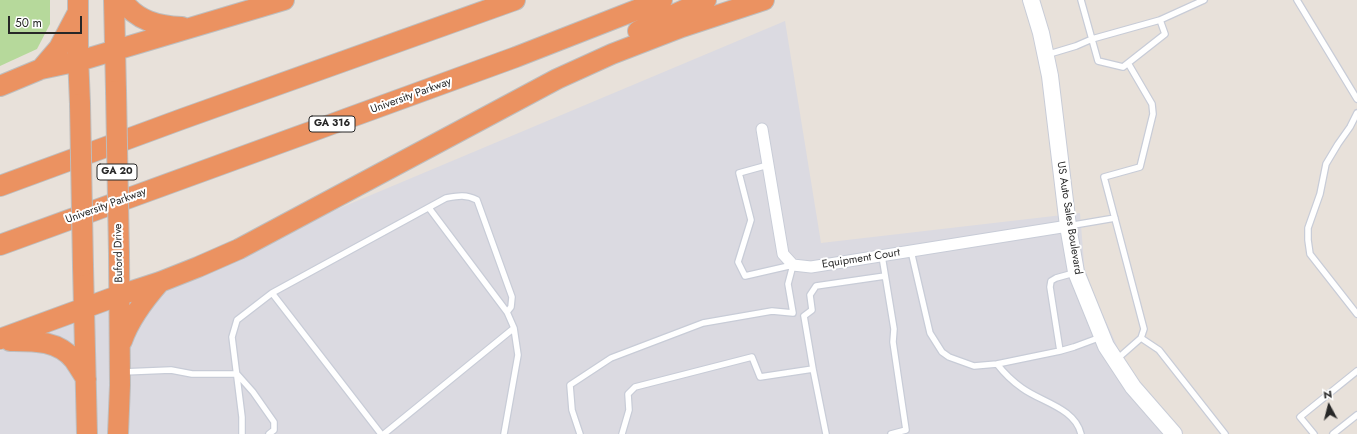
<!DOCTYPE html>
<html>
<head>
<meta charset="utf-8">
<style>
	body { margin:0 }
	#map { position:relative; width:1357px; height:434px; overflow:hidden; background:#e8e1da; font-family:Jost,sans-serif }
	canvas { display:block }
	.north { position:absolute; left:1309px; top:386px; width:40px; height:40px; -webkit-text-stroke:3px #fff; paint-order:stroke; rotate:353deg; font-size:11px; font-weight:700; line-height:16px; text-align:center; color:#272727 }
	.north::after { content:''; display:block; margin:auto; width:14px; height:18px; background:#272727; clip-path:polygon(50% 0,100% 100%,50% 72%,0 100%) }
	.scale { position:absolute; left:8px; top:16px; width:74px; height:18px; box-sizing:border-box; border:2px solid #272727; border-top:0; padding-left:5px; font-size:12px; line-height:14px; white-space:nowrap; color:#272727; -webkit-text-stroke:3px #fff; paint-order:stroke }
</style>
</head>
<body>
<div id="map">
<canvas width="1357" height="434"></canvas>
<div class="north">N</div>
<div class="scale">50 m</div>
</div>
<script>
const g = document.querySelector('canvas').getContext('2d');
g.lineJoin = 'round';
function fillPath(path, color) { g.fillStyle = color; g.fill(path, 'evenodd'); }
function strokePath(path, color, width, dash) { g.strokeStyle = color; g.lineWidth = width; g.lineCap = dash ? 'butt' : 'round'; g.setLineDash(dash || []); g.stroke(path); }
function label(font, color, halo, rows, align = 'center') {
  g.font = font + ' Jost,sans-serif'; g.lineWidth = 4; g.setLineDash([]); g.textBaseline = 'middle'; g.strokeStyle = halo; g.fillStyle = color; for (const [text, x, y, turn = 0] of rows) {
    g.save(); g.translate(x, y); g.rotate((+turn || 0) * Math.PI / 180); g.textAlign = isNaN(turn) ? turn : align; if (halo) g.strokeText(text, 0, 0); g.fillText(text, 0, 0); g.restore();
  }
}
fillPath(new Path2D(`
	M785 21 821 243 1080 213 1085 275 1127 368 1175 434H0V351Z`), '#dbdae1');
fillPath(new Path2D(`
	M0 0H50V24L37 49 0 66Z`), '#b6d99b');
const lane = new Path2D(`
	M1081 0 1098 61 1123 67 1165 34 1160 20 1204 0
	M1297 0 1357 99
	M1046 55 1076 46 1092 39 1160 20
	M1357 113 1350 127 1338 144 1326 164 1320 194 1308 228V240L1310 254 1357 314
	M1068 226 1115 218
	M911 251 930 333 942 352 949 357 974 366 997 364C1004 373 1012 381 1022 388 1041 402 1075 408 1081 434
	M882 256 894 329 893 342 906 430 891 434
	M272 293 381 434
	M804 316 813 369 826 434
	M804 316 812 310 810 295 816 286 885 276
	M1141 338 1159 350 1225 434
	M1060 351 1050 287 1051 281 1056 278 1074 273
	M1116 360 1141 338 1144 329 1104 177 1140 167 1153 114 1152 104 1128 63
	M997 364 1060 351 1074 347 1101 337
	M123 372 171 370 192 374H237L253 392 274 422V430L269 434
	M242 434V417L232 337 237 320 272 293 446 198C457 196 466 194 477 200L512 297 511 307 507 312
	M384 434 514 328 507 312 429 208
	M504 434 518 355 514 328
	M580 434 572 410 570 385 611 358 703 323 772 311 793 313 788 284 793 265 745 276 738 262 751 220 739 173 768 165
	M622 434 629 410 628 394 635 387 752 357 760 377 813 369
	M1314 434 1300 417 1357 371
	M1333 434 1357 415`);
const street = new Path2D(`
	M762 129 783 254 793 265 811 267 1068 226`);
const secondary = new Path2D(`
	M1031 0 1041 33 1050 76 1068 226 1076 272 1106 346 1133 387 1174 434`);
const highway = new Path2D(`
	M78 0V55L80 104
	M114 0 116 91
	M122 0C137 21 158 26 182 27
	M638 31 706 0
	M41 69 59 48 77 14
	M0 86 41 69 79 61 284 0
	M0 186 182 119 515 0
	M0 245 516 57 662 0
	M83 266 87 434
	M0 339 120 295 160 282 198 267 239 249 557 79 612 54 682 27 764 0
	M10 341C33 341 58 340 74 360 78 366 82 372 86 379
	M122 341C130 318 145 299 160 282
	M118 434 120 385 119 254`);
strokePath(lane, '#c8ccd7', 8);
strokePath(street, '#c8ccd7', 13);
strokePath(secondary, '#c8ccd7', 18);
strokePath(highway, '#bebebe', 22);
strokePath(lane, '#fff', 5.5);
strokePath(street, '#fff', 11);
strokePath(secondary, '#fff', 16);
strokePath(highway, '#eb9261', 20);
const highwayBridge = new Path2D(`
	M116 91 119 254
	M80 104 83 266`);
strokePath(highwayBridge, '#bebebe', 22, []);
strokePath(highwayBridge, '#eb9261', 20);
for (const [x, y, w] of [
	[332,124,46],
	[117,172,40]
]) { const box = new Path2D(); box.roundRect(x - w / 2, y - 8, w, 16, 3); g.fillStyle = '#fff'; g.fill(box); strokePath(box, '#272727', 1); }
label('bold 10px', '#272727', null, [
	["GA 316",332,124],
	["GA 20",117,172]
]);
label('11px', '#272727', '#fff', [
	["University Parkway",411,96,-20],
	["University Parkway",106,206,-20],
	["US Auto Sales Boulevard",1069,218,81],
	["Buford Drive",119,253,-91],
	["Equipment Court",861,259,-9]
]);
</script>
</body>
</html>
